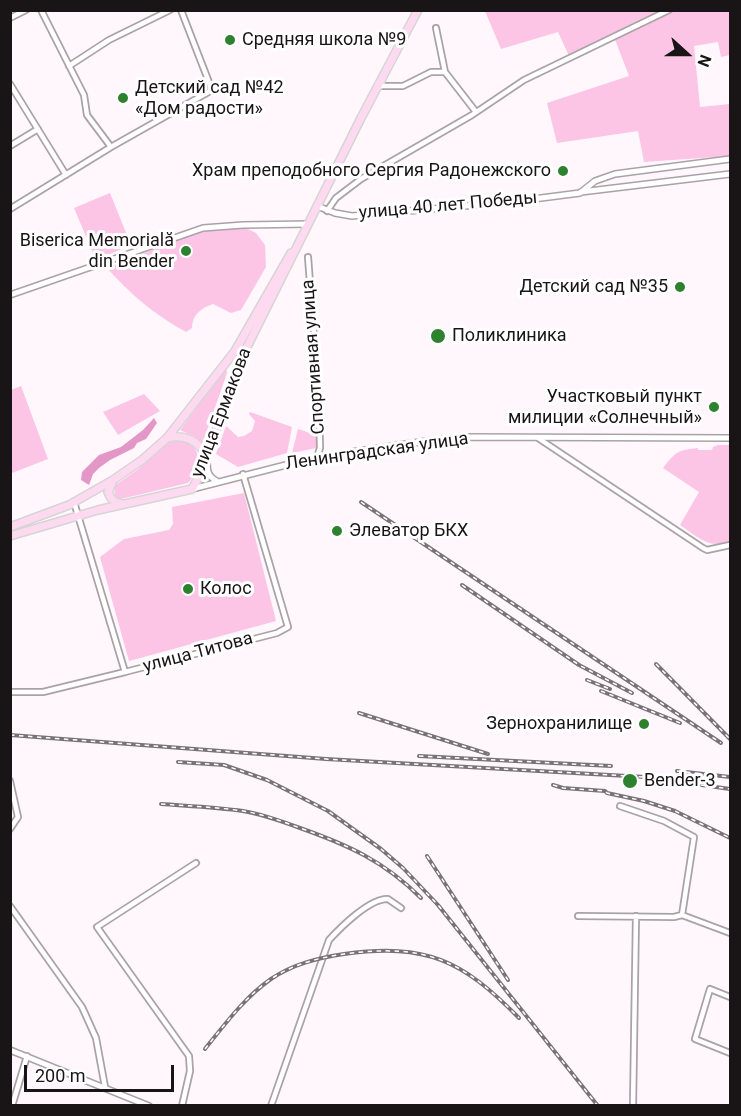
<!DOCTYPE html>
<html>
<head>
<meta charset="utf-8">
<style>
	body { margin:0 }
	#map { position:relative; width:741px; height:1116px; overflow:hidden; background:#fff7fb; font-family:Roboto,sans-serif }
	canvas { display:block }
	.frame { position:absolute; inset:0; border:12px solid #191517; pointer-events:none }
	.north { position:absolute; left:657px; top:24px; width:60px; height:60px; -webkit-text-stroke:4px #fff; paint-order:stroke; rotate:111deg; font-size:16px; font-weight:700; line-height:24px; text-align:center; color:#191517 }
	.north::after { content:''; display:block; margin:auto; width:21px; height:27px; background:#191517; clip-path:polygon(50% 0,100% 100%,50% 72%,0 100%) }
	.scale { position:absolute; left:24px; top:1065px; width:150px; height:27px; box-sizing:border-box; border:3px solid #191517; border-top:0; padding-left:8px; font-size:18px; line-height:21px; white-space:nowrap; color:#191517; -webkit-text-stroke:4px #fff; paint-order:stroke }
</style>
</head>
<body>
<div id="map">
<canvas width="741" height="1116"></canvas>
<div class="frame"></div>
<div class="north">N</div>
<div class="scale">200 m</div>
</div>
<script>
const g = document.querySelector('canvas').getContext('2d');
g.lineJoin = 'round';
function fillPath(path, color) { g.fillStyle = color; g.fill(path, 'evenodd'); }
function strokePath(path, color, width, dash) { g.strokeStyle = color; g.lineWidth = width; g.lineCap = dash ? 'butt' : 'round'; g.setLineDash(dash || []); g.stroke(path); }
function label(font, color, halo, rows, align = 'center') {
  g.font = font + ' Roboto,sans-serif'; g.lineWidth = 6; g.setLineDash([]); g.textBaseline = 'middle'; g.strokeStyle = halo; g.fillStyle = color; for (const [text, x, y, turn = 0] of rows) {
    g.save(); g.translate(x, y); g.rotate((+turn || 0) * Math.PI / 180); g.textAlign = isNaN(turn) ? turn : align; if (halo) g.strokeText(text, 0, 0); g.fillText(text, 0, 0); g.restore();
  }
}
fillPath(new Path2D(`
	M485 11H730V55L721 57 718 42 694 46 700 107 730 104V156L644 162 638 131 557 143 547 103 629 76 614 37 570 58 558 32 501 49Z
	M110 193 131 245 96 260 74 208Z
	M246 228 256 233 265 245 266 267 241 310 231 313 213 304C201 308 192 315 192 328L186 332C155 315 130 294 107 268L202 230Z
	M226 368 227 373 202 445 195 437 180 430Z
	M21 386 48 459 12 473 11 390Z
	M144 394 160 411 118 435 103 412Z
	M250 412 292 427 287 453 238 467 216 454 226 426 238 437 244 436 252 431 255 421 249 414Z
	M298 429 316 435V448L292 453Z
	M172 439C200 439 207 465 188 483L121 499 115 497 114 486 137 470Z
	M718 445H730V542C708 549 698 537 680 525L699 492 663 468C675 452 678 450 698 448V450H712L713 447Z
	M244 493 276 621 129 661 100 557 124 539 169 530 173 524 172 507Z`), '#fcc5e6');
fillPath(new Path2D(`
	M154 418 157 423 146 439 137 443 134 448 110 460 99 468 93 474 89 485 81 480 82 472 99 455 121 447 143 430Z`), '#e397c7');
const minor = new Path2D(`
	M41 10 84 95 87 115 111 147
	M10 18 26 10
	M436 28 445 72 476 112
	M69 66 109 40 170 10
	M10 84 66 175
	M378 86H403L431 72H445
	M10 146 38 129
	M10 209 111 147 212 90 181 10
	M327 211 336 198 361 179 472 115 524 80 669 10
	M308 257 319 400 320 448 317 457
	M538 438 703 548 707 550 730 545
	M74 502 125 672 277 633 288 627 243 474
	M10 692H43L125 672
	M10 781 18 817 10 829
	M620 806 664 821 694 837 682 915
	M10 906 82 1007 96 1038 105 1087
	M578 916 674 917 682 915 730 933
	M730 997 710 989 695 1039 730 1053
	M12 1106 27 1056
	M182 1106 190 1071 189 1056 97 927 196 863
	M271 1106 329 940C341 927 370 898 388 899L401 908
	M633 1106 636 916`);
const tertiary = new Path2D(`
	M581 192 730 174
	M317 206 335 213 352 216 510 202 580 193 595 181 615 174 730 159
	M10 295 203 228 243 225 308 224
	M207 459C207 471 207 476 218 482
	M192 489 317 457 427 441 468 437 730 438
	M10 1050 149 1106`);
const primary = new Path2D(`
	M167 438C185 434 197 440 207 456
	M112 483 108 492C111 500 115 503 123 504
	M10 527 69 505 113 480 142 460 167 438 235 351 291 253
	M10 536 98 510 192 489 200 475 244 353 361 118 418 10`);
strokePath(minor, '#aba2a7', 8);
strokePath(tertiary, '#aba2a7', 8);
strokePath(primary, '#d6d5d5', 10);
strokePath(minor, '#fff', 4.5);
strokePath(tertiary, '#fff', 5);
strokePath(primary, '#fedaf1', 7);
const rail = new Path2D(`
	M361 502 721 743
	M462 585 579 665 632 693
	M656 664 730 739
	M587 680 610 689
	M601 691 680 723
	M359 713 488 754
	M10 735 326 759 645 777 730 789
	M419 756 611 766
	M178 762 224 765 267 780 328 811 381 849 403 868 438 905 598 1106
	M677 771 730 777
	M553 785 563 788 605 791 607 793 644 801 675 811 730 838
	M161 804C188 806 216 807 243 811 262 814 281 821 300 828 348 845 384 861 421 898
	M427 856 508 980
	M205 1049C225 1024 245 997 271 979 293 964 318 958 344 954 427 943 462 960 519 1018`);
strokePath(rail, '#797376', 4);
strokePath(rail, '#fff', 1.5, [4.5]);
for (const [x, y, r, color] of [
	[230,40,6,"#2e822f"],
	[123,98,6,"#2e822f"],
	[563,171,6,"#2e822f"],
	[186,251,6,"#2e822f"],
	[680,287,6,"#2e822f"],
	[438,336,8,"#2e822f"],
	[714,407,6,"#2e822f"],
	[337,531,6,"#2e822f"],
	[188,589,6,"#2e822f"],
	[644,724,6,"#2e822f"],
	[630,781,8,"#2e822f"]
]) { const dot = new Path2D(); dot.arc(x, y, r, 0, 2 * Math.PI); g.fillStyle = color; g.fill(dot); strokePath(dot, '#fff', 2); }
label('18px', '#191517', '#fff', [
	["Средняя школа №9",242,40],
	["Детский сад №42",135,88],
	["«Дом радости»",135,109],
	["Храм преподобного Сергия Радонежского",551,171,"right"],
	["Biserica Memorială",174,241,"right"],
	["din Bender",174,262,"right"],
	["Детский сад №35",668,287,"right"],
	["Поликлиника",452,336],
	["Участковый пункт",702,397,"right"],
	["милиции «Солнечный»",702,418,"right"],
	["Элеватор БКХ",349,531],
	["Колос",200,589],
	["Зернохранилище",632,724,"right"],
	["Bender-3",644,781]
], 'left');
label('18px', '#191517', '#fff', [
	["улица 40 лет Победы",448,206,-5],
	["Спортивная улица",314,357,-94],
	["улица Ермакова",222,413,-69],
	["Ленинградская улица",377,452,-8],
	["улица Титова",198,653,-15]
]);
</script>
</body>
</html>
